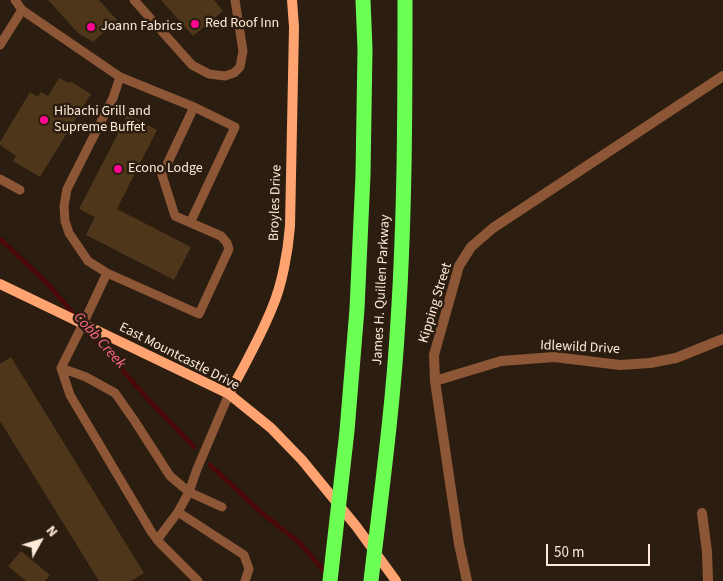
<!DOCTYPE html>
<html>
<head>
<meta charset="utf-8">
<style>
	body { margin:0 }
	#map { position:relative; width:723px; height:581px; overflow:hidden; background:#2b1d0f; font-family:"Source Sans 3",sans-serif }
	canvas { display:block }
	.north { position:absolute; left:15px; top:516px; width:50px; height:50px; -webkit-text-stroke:4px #2b1d0f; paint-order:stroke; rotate:51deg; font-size:14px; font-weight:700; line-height:20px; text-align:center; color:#ffead9 }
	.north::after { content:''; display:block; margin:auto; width:18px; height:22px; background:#ffead9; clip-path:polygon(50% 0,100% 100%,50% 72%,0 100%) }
	.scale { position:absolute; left:546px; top:544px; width:104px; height:22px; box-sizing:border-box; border:2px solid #ffead9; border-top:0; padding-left:6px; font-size:15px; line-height:18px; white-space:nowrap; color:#ffead9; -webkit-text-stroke:4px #2b1d0f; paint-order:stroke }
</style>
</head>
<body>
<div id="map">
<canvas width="723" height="581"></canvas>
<div class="north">N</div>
<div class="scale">50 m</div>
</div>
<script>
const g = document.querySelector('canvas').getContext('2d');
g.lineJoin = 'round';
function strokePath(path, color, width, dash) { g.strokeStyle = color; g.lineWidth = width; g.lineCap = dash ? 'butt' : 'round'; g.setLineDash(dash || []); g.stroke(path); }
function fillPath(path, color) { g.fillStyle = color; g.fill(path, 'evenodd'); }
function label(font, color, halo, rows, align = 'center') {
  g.font = font + ' "Source Sans 3",sans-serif'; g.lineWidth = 5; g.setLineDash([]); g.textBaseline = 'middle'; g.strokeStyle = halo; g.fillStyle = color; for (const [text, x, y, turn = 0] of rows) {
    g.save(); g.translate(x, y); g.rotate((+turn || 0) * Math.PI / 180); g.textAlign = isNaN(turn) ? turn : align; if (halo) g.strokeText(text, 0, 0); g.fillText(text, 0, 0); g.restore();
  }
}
strokePath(new Path2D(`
	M0 239 47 283 76 317
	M86 329 147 398 194 447
	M210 465 262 513 301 544 327 575`), '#4c0709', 4.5);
fillPath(new Path2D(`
	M48 0H99L117 20 93 42 78 33Z
	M161 0H214L223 11 193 36Z
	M59 78 69 83 70 81 91 94 40 177 13 161 16 156 0 145V142L30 92 38 97 41 92 48 96Z
	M128 114 157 130 117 209 191 247 174 280 86 235 95 217 79 209Z
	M11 357 144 573 131 581H99L0 421V364Z
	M21 551 50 575 45 581H26L8 566Z`), '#4e361a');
strokePath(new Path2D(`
	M15 0 22 10 120 77 194 107 235 127 190 223
	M134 0 192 65 209 74 225 76 234 73 240 67 243 51 235 0
	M0 45 22 10
	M120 77 113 98 67 189 64 206 65 221 69 233 88 261 107 273 199 314 229 249 227 243 221 236 175 216 162 175 194 107
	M0 179 20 190
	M107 273 83 324 61 368 70 395 152 533 160 543 198 581
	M61 368 86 377 115 393 134 420 170 476 189 492 222 507
	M229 394 197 469 189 492 178 512 244 555 249 569 245 581
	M157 540 178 512`), '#8d5737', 9);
strokePath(new Path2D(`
	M435 381 501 361 528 359 554 357 620 365 650 363 676 358 723 339
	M702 513 707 552 708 581
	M467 581 459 544 435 381 434 355 459 266 471 247 493 228 723 76`), '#8d5737', 10);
strokePath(new Path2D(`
	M0 284 229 394 271 428 302 460 356 526 396 581
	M229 394C244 366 260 338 272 308 282 285 288 252 290 226L294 27 292 0`), '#ffa470', 10);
strokePath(new Path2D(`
	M330 581 347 431 357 309 363 175 365 49 363 0
	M371 581C381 495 393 408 398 321 405 214 405 107 405 0`), '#6cff54', 15);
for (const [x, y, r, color] of [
	[195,24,5,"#ff0592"],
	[91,27,5,"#ff0592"],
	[44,120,5,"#ff0592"],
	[118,169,5,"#ff0592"]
]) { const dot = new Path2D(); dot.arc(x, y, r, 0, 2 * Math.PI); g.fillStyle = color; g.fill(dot); strokePath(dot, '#2b1d0f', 2); }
label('14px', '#ffead9', '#2b1d0f', [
	["Red Roof Inn",205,24],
	["Joann Fabrics",101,27],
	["Hibachi Grill and",54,112],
	["Supreme Buffet",54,128],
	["Econo Lodge",128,169]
], 'left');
label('14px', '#ffead9', '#2b1d0f', [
	["Broyles Drive",276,203,-88],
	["James H. Quillen Parkway",382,290,-87],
	["Kipping Street",436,303,-73],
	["Idlewild Drive",580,348,3],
	["East Mountcastle Drive",179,357,27]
]);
label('italic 15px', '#ff6786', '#2b1d0f', [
	["Cobb Creek",99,341,48]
]);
</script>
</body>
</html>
